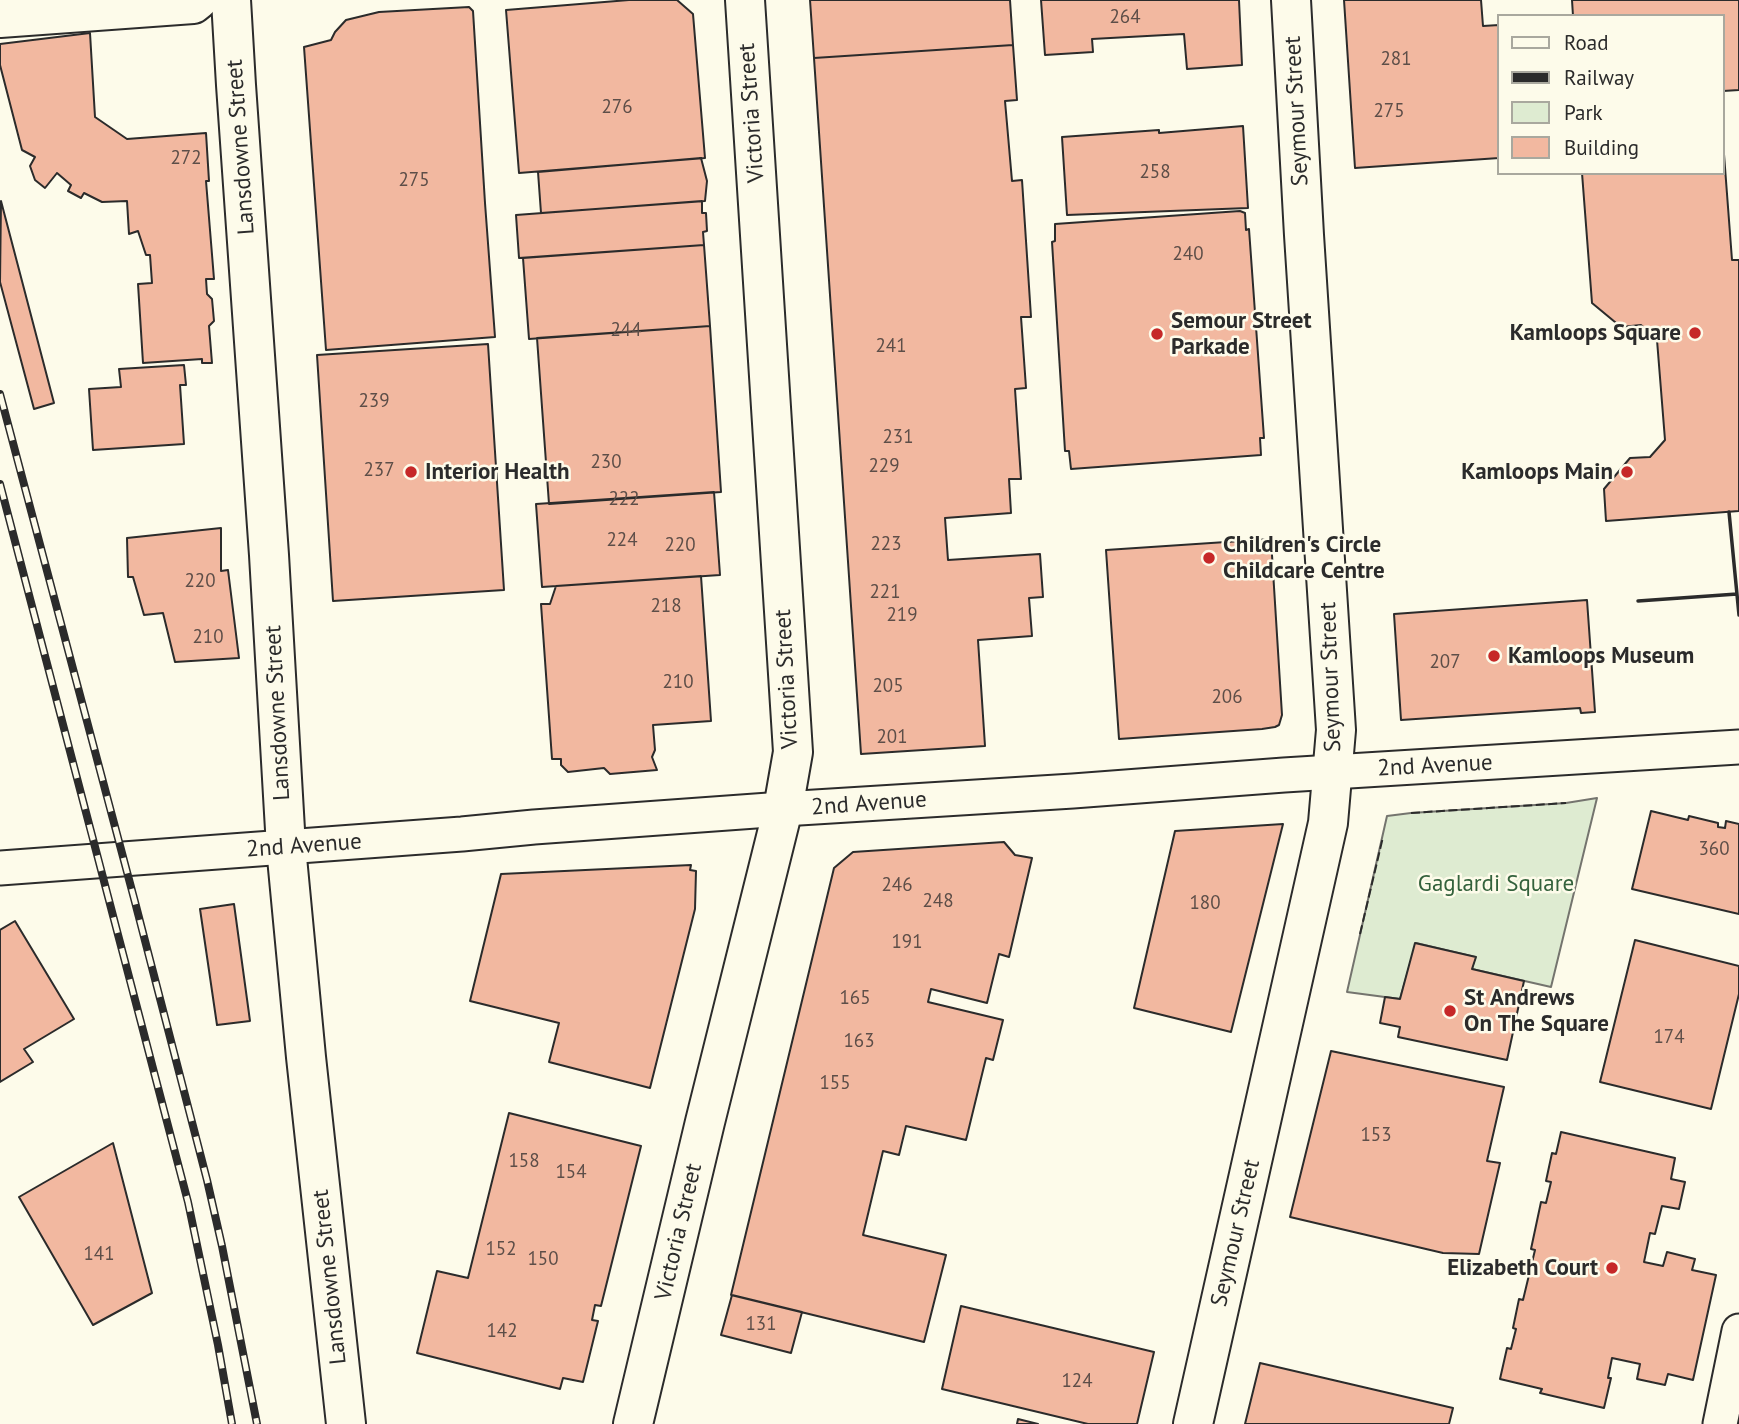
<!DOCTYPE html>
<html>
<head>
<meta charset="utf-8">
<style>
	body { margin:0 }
	#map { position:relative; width:1739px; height:1424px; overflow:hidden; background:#fdfbea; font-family:"PT Sans",sans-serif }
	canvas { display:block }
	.legend { position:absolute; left:1497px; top:14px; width:228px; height:161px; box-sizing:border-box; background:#fdfbea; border:2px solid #a9a89e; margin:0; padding:9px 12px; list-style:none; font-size:21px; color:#2b2b2b }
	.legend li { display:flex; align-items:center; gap:14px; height:35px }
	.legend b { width:35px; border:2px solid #a9a89e }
</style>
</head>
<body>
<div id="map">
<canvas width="1739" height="1424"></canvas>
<ul class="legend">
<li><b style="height:9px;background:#fdfbea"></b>Road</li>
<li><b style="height:9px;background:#2b2b2b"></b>Railway</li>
<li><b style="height:19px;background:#deebd1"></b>Park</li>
<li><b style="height:19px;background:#f2b8a0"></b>Building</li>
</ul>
</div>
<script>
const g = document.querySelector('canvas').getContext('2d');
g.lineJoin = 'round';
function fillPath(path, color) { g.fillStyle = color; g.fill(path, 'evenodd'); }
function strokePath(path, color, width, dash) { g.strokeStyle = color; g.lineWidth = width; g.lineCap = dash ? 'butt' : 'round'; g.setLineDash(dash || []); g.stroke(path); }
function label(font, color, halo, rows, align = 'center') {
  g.font = font + ' "PT Sans",sans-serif'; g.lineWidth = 5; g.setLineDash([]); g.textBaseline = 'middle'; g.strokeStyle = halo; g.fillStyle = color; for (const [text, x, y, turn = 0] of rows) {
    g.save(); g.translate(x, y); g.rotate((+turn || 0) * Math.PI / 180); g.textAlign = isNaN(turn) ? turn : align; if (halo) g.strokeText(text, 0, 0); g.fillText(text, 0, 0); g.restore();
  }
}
const green = new Path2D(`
	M1597 798 1551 987 1472 969 1475 957 1416 943 1400 999 1347 992 1387 816 1411 813 1566 803Z`);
fillPath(green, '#deebd1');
strokePath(green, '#74746e', 2);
const building = new Path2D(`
	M629 0H677L693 14 705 158 519 173 506 10Z
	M810 0H1010L1013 45 814 58Z
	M1041 0H1239L1242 65 1187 69 1184 34 1092 39 1093 52 1045 55Z
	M1344 0H1481L1483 26 1499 25V158L1355 168Z
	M1572 0H1739V90L1723 91V16H1573Z
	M469 7 473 11 485 203 495 337 326 350 304 47 331 40 335 32 346 20 379 12Z
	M90 33 95 117 127 139 206 133 209 181H206L214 279H206L207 294 212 299 214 321 209 326 212 363H202V359L143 363 138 284 152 283 150 255H146L138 231 129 234 127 201 102 202 84 193 81 198 68 191 71 185 57 173 45 188 35 180 30 166 35 157 22 150 0 65V44Z
	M1013 45 1017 100 1005 101 1012 181 1022 180 1031 317H1021L1026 388 1015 389 1021 479H1009L1011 513 945 518 948 560 1040 554 1043 597 1029 598 1032 636 978 640 985 746 861 754 814 58Z
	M1243 126 1248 208 1067 215 1062 137 1159 130V133Z
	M1723 141 1732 260H1739V511L1606 521 1604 489 1630 458 1650 457 1665 440 1657 340 1641 325 1621 327 1592 303 1582 173H1723Z
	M701 158 707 181 705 201 541 213 538 172Z
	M1 201 54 403 34 409 0 282Z
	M702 201V213H706L707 231 703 232 704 245 519 258 516 215Z
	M1240 211 1245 213 1246 230 1249 229 1264 438H1260L1261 455 1071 469 1069 451H1065L1052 242 1055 241V224Z
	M704 245 710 326 529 339 523 258Z
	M710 326 721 492 549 504 537 338Z
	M488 344 504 590 333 601 317 355Z
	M184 365 186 385H180L184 444 93 450 89 389 121 387 119 369Z
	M714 492 720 575 542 587 536 504Z
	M221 528V571L228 570 239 658 175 662 163 613 144 615 133 577H128L127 538Z
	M1271 539 1282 715 1279 725 1275 727 1262 729 1119 739 1106 550Z
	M701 576 711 721 653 725 655 750 652 757 657 770 610 774 604 768 568 772 561 765V759H552L541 604H550L556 586Z
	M1587 600 1595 712 1581 713 1580 708 1401 720 1394 614Z
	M1651 811 1688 820 1689 816 1718 823V827L1725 828 1726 821 1739 824V914L1632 889Z
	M1283 824 1231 1032 1134 1008 1175 831Z
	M1004 842 1015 855 1032 858 1009 957 999 954 987 1003 931 989 928 1002 1003 1020 993 1060 986 1058 966 1140 906 1126 899 1155 883 1151 863 1235 946 1255 924 1342 731 1295 834 868 853 852Z
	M691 865 690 870 696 871 695 909 650 1088 549 1062 559 1023 470 1001 501 874Z
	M234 904 250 1021 217 1025 200 909Z
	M15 921 74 1019 24 1049 33 1062 0 1082V930Z
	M1635 940 1739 966V994L1711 1109 1600 1082Z
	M1415 943 1476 957 1472 969 1524 981 1507 1060 1398 1037 1400 1027 1380 1023 1385 997 1400 999Z
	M1331 1051 1504 1087 1487 1161 1500 1163 1479 1254 1443 1253 1290 1217Z
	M509 1113 641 1146 601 1306 595 1305 592 1320 598 1321 583 1382 563 1378 560 1389 417 1353 437 1271 468 1278Z
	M1561 1132 1675 1158 1671 1179 1685 1182 1679 1209 1662 1206 1655 1234 1650 1233 1644 1262 1663 1266 1667 1252 1695 1259 1692 1270 1716 1275 1693 1380 1668 1374 1665 1385 1637 1379 1640 1364 1612 1358 1608 1378H1611L1604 1408 1540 1393 1542 1389 1500 1379 1507 1348 1511 1349 1516 1329 1513 1328 1519 1299 1523 1300 1535 1250 1531 1249 1541 1202 1546 1203 1551 1182 1546 1181 1552 1153 1556 1154Z
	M113 1143 152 1293 93 1325 19 1197Z
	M732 1295 802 1312 791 1353 721 1335Z
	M961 1306 1154 1352 1137 1424H1088L942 1389Z
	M1260 1363 1453 1408 1449 1424H1245Z
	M1018 1419 1038 1424H1017Z`);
fillPath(building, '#f2b8a0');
strokePath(building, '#2b2b2b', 2);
const minor = new Path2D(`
	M0 868 462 834 534 827 783 809 1073 791 1284 775 1739 747
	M1720 1424 1739 1331`);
const tertiary = new Path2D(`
	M0 18 193 4 198 0
	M633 1424 705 1122 783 809 793 752 745 0`);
const secondary = new Path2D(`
	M231 0 236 85 269 555 286 847 306 1057 346 1424
	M1193 1424 1328 823 1336 730 1304 235 1291 0`);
strokePath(minor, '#2b2b2b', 37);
strokePath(tertiary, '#2b2b2b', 42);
strokePath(secondary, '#2b2b2b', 42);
strokePath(minor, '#fdfbea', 33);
strokePath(tertiary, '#fdfbea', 38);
strokePath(secondary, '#fdfbea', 38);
const rail = new Path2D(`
	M0 394 135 902 207 1180 222 1246 257 1424
	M0 484 188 1202 218 1345 232 1424`);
strokePath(rail, '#2b2b2b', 8);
strokePath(rail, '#fdfbea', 5, [16]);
strokePath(new Path2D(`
	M1411 813 1566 803
	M1360 934 1383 837`), '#2b2b2b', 2, [9, 3.5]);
strokePath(new Path2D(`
	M1729 512 1739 615
	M1638 601 1737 594`), '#2b2b2b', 3.5);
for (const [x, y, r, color] of [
	[1695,333,7,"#c62828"],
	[1157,334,7,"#c62828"],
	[411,472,7,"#c62828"],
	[1627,472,7,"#c62828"],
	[1209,558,7,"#c62828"],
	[1494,656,7,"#c62828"],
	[1450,1011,7,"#c62828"],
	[1612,1268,7,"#c62828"]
]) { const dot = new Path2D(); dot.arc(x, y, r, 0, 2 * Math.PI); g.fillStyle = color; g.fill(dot); strokePath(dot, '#fdfbea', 2.5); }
label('19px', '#5d4e48', null, [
	["264",1125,18],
	["281",1396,60],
	["276",617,108],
	["275",1389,112],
	["272",186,159],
	["258",1155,173],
	["275",414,181],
	["240",1188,255],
	["244",626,331],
	["241",891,347],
	["239",374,402],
	["231",898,438],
	["230",606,463],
	["229",884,467],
	["237",379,471],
	["222",624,500],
	["224",622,541],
	["223",886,545],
	["220",680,546],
	["220",200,582],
	["221",885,593],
	["218",666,607],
	["219",902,616],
	["210",208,638],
	["207",1445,663],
	["210",678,683],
	["205",888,687],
	["206",1227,698],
	["201",892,738],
	["360",1714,850],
	["246",897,886],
	["248",938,902],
	["180",1205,904],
	["191",907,943],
	["165",855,999],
	["174",1669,1038],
	["163",859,1042],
	["155",835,1084],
	["153",1376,1136],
	["158",524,1162],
	["154",571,1173],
	["152",501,1250],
	["141",99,1255],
	["150",543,1260],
	["131",761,1325],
	["142",502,1332],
	["124",1077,1382]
]);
label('23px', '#2b2b2b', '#fdfbea', [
	["Seymour Street",1297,111,-93],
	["Victoria Street",752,113,-94],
	["Lansdowne Street",241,147,-94],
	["Seymour Street",1331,677,-92],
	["Victoria Street",787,679,-93],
	["Lansdowne Street",278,713,-93],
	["2nd Avenue",1435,766,-3],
	["2nd Avenue",869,804,-4],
	["2nd Avenue",304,846,-4],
	["Victoria Street",679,1232,-77],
	["Seymour Street",1236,1233,-77],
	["Lansdowne Street",330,1277,-96]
]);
label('bold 23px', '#2b2b2b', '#fdfbea', [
	["Semour Street",1171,321],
	["Parkade",1171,347],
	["Kamloops Square",1681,333,"right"],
	["Interior Health",425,472],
	["Kamloops Main",1613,472,"right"],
	["Children's Circle",1223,545],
	["Childcare Centre",1223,571],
	["Kamloops Museum",1508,656],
	["St Andrews",1464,998],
	["On The Square",1464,1024],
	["Elizabeth Court",1598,1268,"right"]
], 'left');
label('23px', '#34623c', '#fdfbea', [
	["Gaglardi Square",1496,884]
]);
</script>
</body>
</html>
